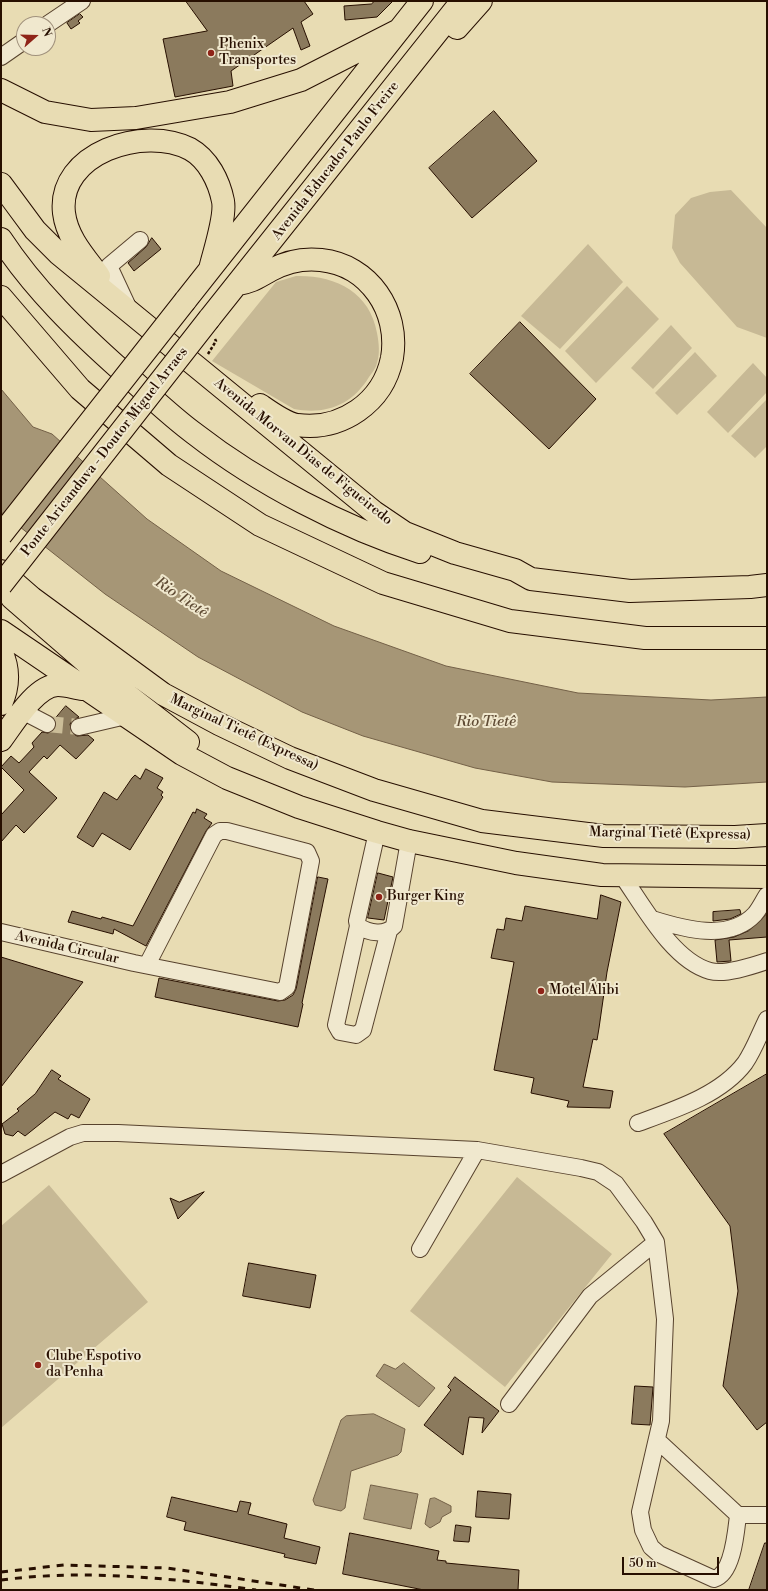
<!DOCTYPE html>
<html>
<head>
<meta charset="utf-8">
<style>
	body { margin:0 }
	#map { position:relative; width:768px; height:1591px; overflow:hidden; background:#e8dcb3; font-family:"Libre Bodoni",serif }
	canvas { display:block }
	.frame { position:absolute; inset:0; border:2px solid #270f00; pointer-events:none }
	.north { position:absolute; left:16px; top:16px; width:40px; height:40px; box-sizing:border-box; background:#f0e8ce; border:1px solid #a0917c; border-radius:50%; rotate:70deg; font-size:11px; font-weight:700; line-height:16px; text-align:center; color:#270f00 }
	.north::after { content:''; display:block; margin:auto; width:14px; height:18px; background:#8f2418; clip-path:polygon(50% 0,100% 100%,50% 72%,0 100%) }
	.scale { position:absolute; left:622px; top:1557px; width:97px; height:18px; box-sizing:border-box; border:2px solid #270f00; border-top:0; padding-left:5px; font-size:12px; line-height:14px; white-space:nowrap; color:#270f00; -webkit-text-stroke:3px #f0e8ce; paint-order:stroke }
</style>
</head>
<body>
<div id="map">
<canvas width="768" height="1591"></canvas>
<div class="frame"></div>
<div class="north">N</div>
<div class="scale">50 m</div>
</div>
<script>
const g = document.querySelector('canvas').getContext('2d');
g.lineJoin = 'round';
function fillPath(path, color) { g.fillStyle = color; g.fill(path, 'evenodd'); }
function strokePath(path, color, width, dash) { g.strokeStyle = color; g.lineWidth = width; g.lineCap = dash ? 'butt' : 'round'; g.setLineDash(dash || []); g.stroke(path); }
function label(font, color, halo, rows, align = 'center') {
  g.font = font + ' "Libre Bodoni",serif'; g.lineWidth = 4; g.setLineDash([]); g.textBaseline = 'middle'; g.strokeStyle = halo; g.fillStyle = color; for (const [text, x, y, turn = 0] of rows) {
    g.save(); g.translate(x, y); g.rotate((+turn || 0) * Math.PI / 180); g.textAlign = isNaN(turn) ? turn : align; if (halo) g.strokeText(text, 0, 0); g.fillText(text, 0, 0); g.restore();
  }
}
fillPath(new Path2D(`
	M731 190 767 228V338L737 327 680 263 672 248 675 215 691 198 710 192Z
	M588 244 623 282 560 349 521 316Z
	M296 276C335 275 370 292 377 333 379 343 380 354 377 363 376 368 372 373 369 377 352 405 326 415 294 409L212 361 276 282Z
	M627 286 659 319 596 383 565 351Z
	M671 325 692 348 653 389 631 368Z
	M695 352 717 376 677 415 655 393Z
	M753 363 767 378V392L728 433 707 412Z
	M767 399V446L755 458 731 436Z
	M517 1177 612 1254 505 1387 410 1311Z
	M49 1185 148 1302 1 1428V1226Z`), '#c7b995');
const water = new Path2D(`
	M1 389 33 427 52 434 147 519 221 571 334 626 446 666 578 693 711 700 767 697V782L685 787 552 782 475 768 363 736 302 712 198 657 105 594 1 512Z
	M404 1363 435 1388 419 1407 376 1376 384 1364 395 1369Z
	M374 1414 405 1429 401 1452 398 1455 351 1471 345 1508 341 1511 315 1505 313 1500 341 1420 346 1416Z
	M371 1485 418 1494 411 1529 364 1519Z
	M435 1498 451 1506V1512L442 1517 440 1522 430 1528 425 1524 430 1499Z`);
fillPath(water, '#a69676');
strokePath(water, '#736047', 1);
const building = new Path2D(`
	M186 1H304L313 14 301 22 310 46 301 50 293 28 231 71 233 86 175 97 163 39 207 31Z
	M375 1H393L377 17 345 20 344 6 371 4Z
	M80 14 83 17 78 21 80 23 71 29 67 23Z
	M494 111 537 161 472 218 429 168Z
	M152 238 161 249 134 271 128 263 146 247Z
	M520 322 596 399 549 449 470 374Z
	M66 706 79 717 73 720 70 724 72 733 77 736 88 735 94 740 76 759 60 745 47 759 44 756 29 772 57 798 24 833 16 825 1 842V815L24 790 1 767 11 756 19 763 34 747 32 743 42 732 48 733 55 729 56 724 55 719Z
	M146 769 163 778 157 788 163 792 161 795 163 797 130 850 102 833 93 847 77 837 104 792 117 800 132 778 135 775 140 779Z
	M197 809 207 814 204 818 212 823 206 831 146 946 114 929 113 934 68 922 72 911 101 919 102 917 133 926 193 812 195 813Z
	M378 873 393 877 384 920 368 918Z
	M318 877 328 879 302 1003 303 1004 298 1027 155 997 159 978 278 1001 285 1000 293 995 296 989Z
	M601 895 621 902 607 972 599 1028 597 1040 593 1039 583 1087 613 1091 610 1108 567 1107 569 1101 531 1093 534 1078 494 1070 514 962 491 958 497 929 504 930 506 918 522 921 525 906 597 919Z
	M740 910 741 914 730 919 713 921V912Z
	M767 914V937L729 940 731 961 717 962 715 940 734 937 748 931Z
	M1 957 83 982 1 1087Z
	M52 1070 61 1076 58 1079 90 1099 79 1118 71 1114 68 1119 55 1112 25 1136 18 1131 13 1136 5 1134 2 1124 19 1111 17 1109 35 1094Z
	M767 1074V1422L757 1430 723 1386 738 1291 730 1226 664 1134Z
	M204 1192 178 1219 170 1198 179 1202Z
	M249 1263 316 1275 310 1308 243 1296Z
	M455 1377 499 1411 482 1433 484 1418 469 1417 463 1455 424 1425 451 1390 448 1387Z
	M635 1386 653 1387 650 1425 632 1424Z
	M478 1491 511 1494 509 1519 476 1517Z
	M172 1497 237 1512 240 1501 251 1503 248 1514 287 1524 284 1538 320 1547 316 1564 284 1557 285 1554 184 1530 186 1522 167 1517Z
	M456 1525 471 1527 469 1542 454 1541Z
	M350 1533 439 1551 437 1560 446 1561V1563L519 1570 518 1590H424L343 1574Z
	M765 1543H767V1590H749Z`);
fillPath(building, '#8b7a5d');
strokePath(building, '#270f00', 1);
strokePath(new Path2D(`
	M47 724 79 727`), '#cbbd98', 16, [16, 8]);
const minor = new Path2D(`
	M48 24 82 1
	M1 57 24 41
	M129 309 109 266 140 240
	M22 711 47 724
	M79 727 126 716
	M377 832 357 921 358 926C369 933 385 936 394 926L409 841
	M623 877C644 907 673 961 710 971 726 975 752 966 767 961
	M652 919C684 929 729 942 755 914 760 908 763 901 767 895
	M358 926 336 1025 340 1032 356 1035 363 1030 389 931
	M1 932 134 963 280 992 287 987 311 861 307 852 227 831H220L214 835 147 965
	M638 1123C674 1110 721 1095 745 1063 754 1050 760 1033 767 1019
	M1 1174 70 1137 83 1133H118L477 1150 581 1168 598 1172 616 1184 644 1222 656 1242 665 1319 661 1421 640 1512 643 1530 651 1547 659 1554 714 1579C733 1574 736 1532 738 1515L657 1440
	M420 1249 477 1150
	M509 1404 590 1296 656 1242
	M738 1515H767`);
const highway = new Path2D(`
	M457 28 481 1
	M1 90 45 112 91 120 136 118 230 102 301 80 399 30
	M1 184 35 230 59 254 374 512 405 533 455 553 515 570 531 579 630 591 750 587 767 585
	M1 239C34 289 77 331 122 371 146 392 169 415 195 434 258 483 344 528 420 552
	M99 276C85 257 67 238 64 213 57 153 144 125 190 149 208 159 219 181 223 201 226 217 214 252 210 269
	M238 284C252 282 258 277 271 270 286 262 304 258 321 260 369 265 400 311 392 358 383 403 341 431 297 425 285 423 270 412 260 405
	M1 297 80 389 169 465 260 525 383 583 510 621 645 638H767
	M185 301 422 1
	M209 319 462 1
	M1 571 32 598 163 694 219 724 290 758 374 790 482 821 604 836 735 837 767 835
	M12 598 95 670 188 742
	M1 631 182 754 227 778 299 807 377 832 409 841 516 863 602 875 767 877
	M1 651C9 668 9 686 1 704
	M1 740C13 724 36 685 58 685 66 685 75 688 83 689`);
strokePath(minor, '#57422d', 18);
strokePath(highway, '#270f00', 24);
strokePath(new Path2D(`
	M208 354 216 341 215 339`), '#270f00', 2.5, [3, 2]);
strokePath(minor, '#f0e8ce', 16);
strokePath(highway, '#e8dcb3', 22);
strokePath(new Path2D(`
	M1 1572 64 1565 167 1568 314 1590
	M1 1580C86 1569 171 1578 256 1590`), '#270f00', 3, [7, 7]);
const highwayBridge = new Path2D(`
	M1 535 185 301
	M1 585 209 319`);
strokePath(highwayBridge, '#270f00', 24, []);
strokePath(highwayBridge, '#e8dcb3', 22);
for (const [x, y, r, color] of [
	[211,53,4,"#8f2418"],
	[379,897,4,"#8f2418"],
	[541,991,4,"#8f2418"],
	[38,1365,4,"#8f2418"]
]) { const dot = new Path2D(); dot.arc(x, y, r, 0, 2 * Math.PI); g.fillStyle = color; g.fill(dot); strokePath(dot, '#f0e8ce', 1.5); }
label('14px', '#270f00', '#f0e8ce', [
	["Phenix",219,45],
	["Transportes",219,61],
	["Burger King",387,897],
	["Motel Álibi",549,991],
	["Clube Espotivo",46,1357],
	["da Penha",46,1373]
], 'left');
label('14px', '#270f00', '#f0e8ce', [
	["Avenida Educador Paulo Freire",336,161,-52],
	["Ponte Aricanduva - Doutor Miguel Arraes",105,452,-52],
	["Avenida Morvan Dias de Figueiredo",303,452,39],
	["Marginal Tietê (Expressa)",244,733,25],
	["Marginal Tietê (Expressa)",670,834,1],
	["Avenida Circular",67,948,13]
]);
label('italic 15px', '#604c35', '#f0e8ce', [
	["Rio Tietê",181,598,34],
	["Rio Tietê",486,722]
]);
</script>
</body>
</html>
